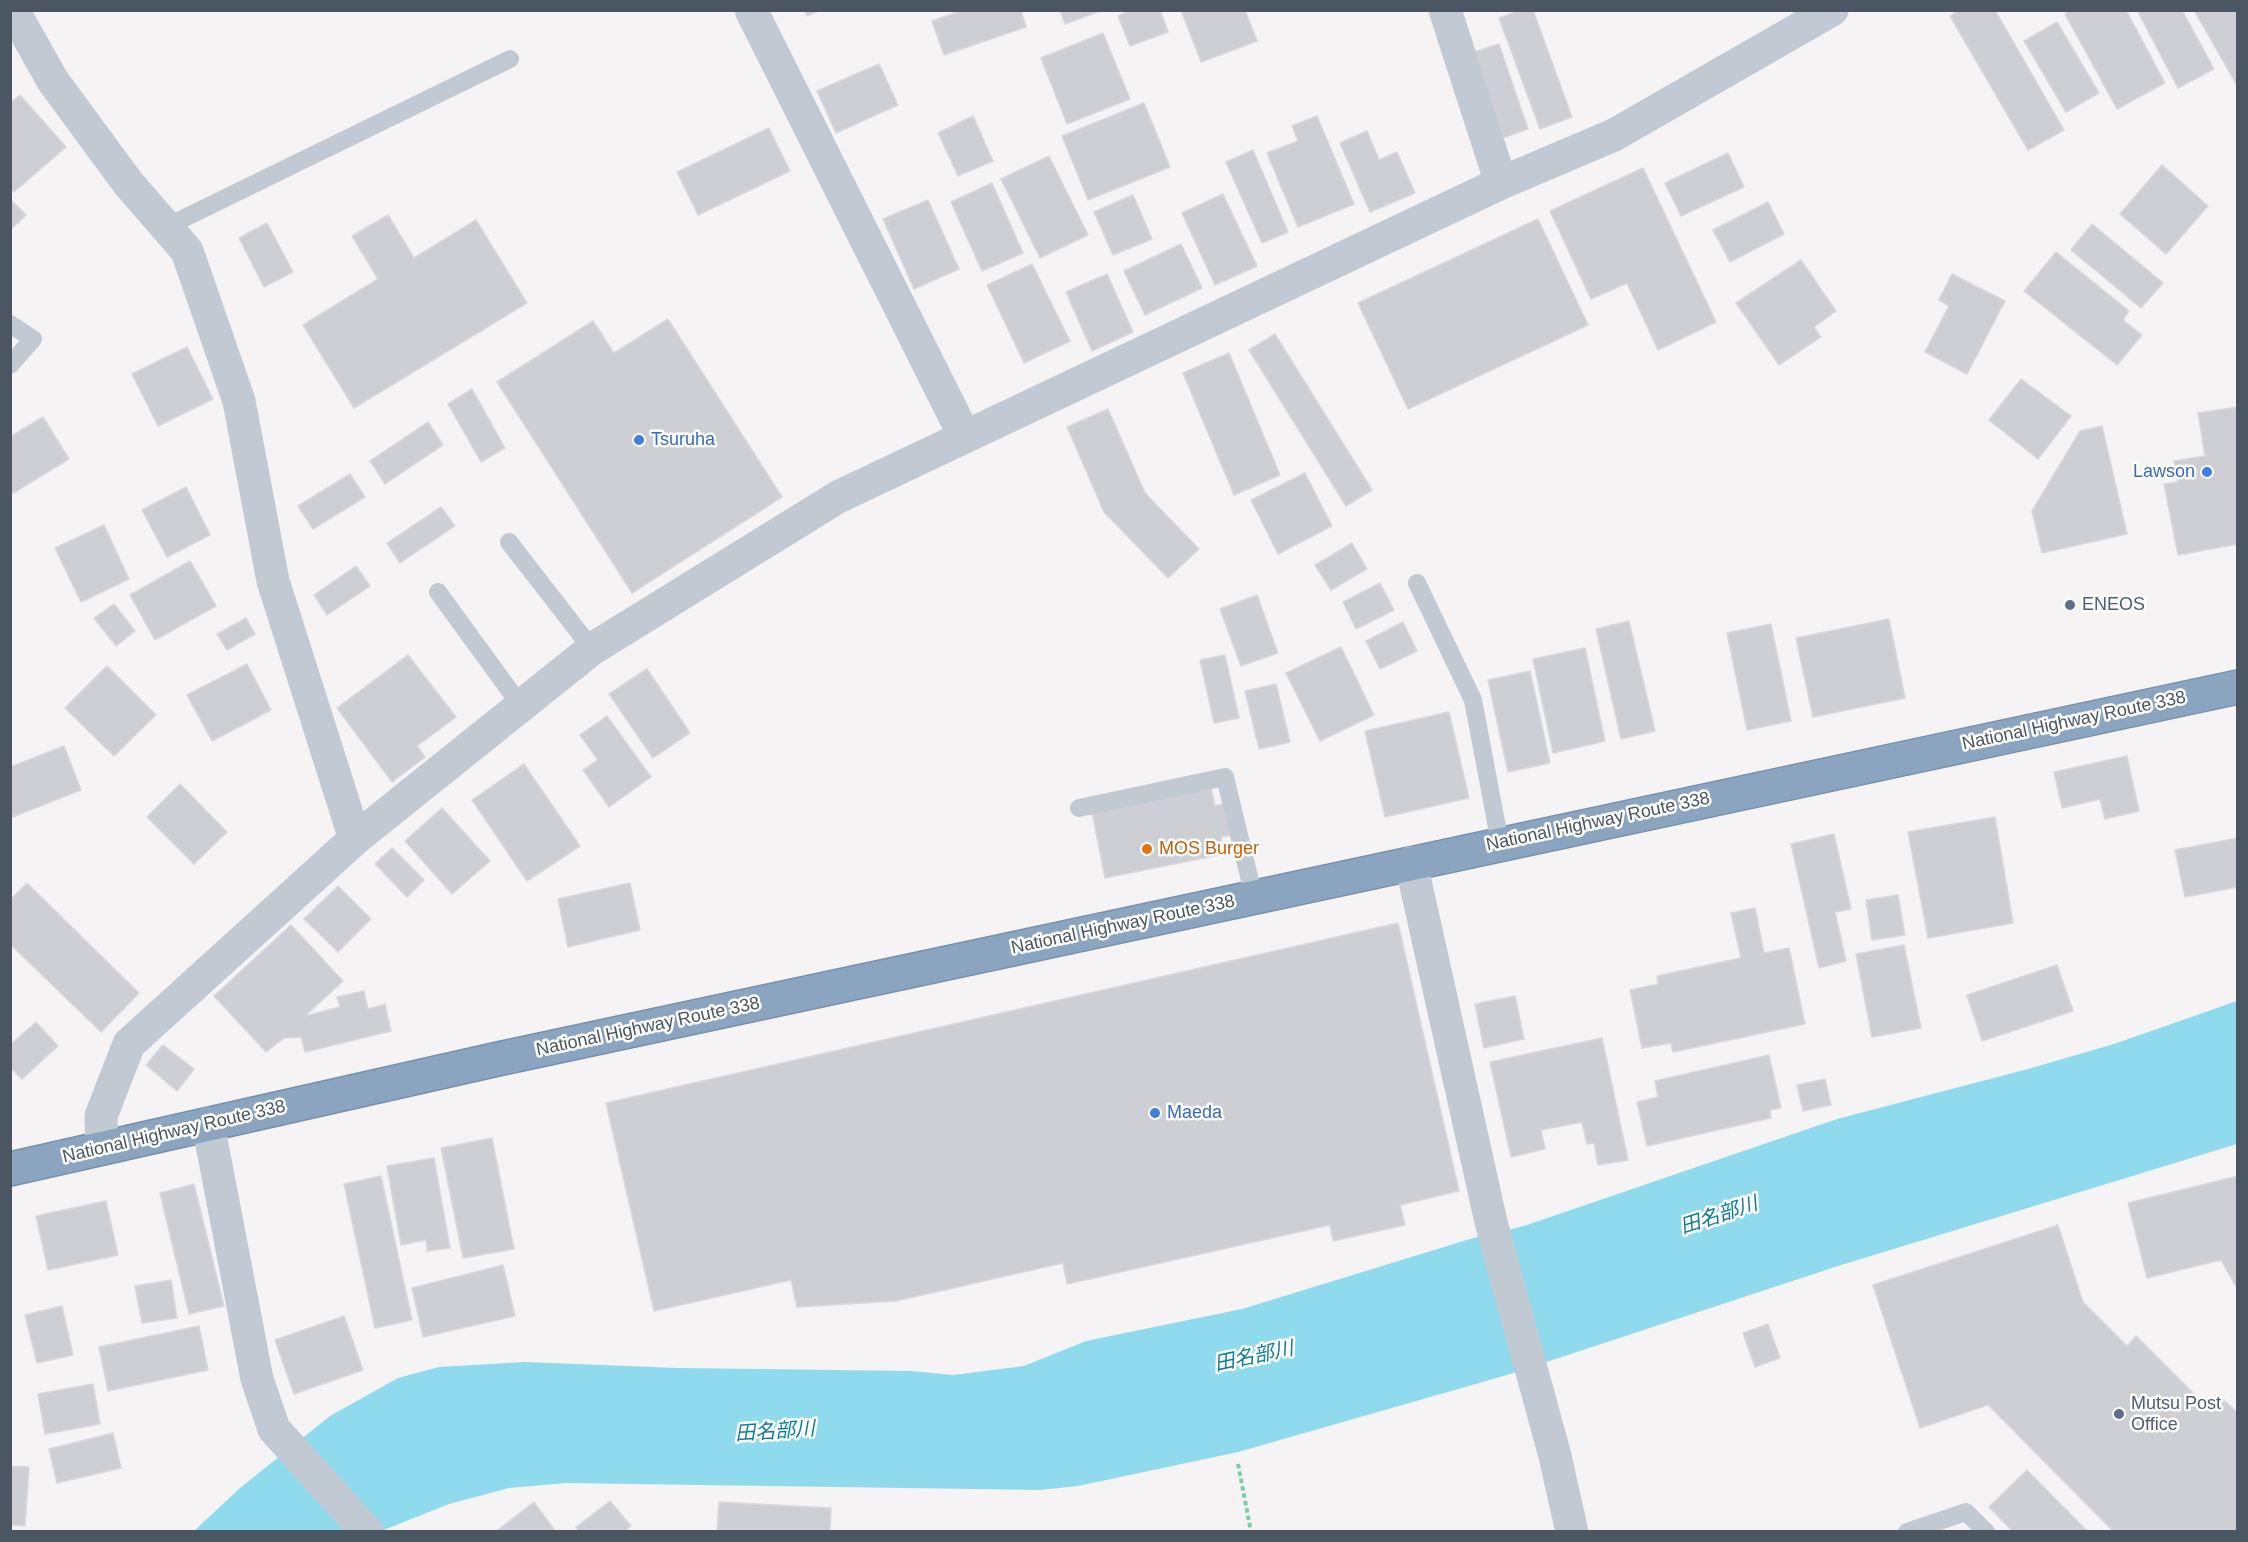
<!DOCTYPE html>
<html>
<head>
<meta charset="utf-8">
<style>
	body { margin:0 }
	#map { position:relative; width:2248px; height:1542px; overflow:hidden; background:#f5f3f3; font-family:Helvetica,sans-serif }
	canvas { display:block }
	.frame { position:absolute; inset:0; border:12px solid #4a5661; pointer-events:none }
</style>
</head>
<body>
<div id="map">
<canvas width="2248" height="1542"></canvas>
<div class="frame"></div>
</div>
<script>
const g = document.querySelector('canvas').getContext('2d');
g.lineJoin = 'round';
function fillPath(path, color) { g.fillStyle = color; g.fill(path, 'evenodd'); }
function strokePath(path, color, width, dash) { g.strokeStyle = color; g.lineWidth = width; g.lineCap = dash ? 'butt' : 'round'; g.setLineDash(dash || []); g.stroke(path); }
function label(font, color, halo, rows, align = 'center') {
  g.font = font + ' Helvetica,"Noto Sans JP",sans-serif'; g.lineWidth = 5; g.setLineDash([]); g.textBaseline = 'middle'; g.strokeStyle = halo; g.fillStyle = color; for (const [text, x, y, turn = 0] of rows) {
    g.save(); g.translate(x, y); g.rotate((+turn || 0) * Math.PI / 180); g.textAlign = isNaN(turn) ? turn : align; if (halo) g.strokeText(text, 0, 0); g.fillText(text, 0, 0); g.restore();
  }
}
fillPath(new Path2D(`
	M2237 1001V1144L1838 1266 1507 1375 1238 1452 1078 1486 1040 1490 566 1483 509 1488 449 1504 381 1531 193 1532 240 1488 330 1416 398 1378 439 1367 525 1362 679 1368 911 1371 953 1375 1024 1366 1086 1341 1242 1309 1470 1239 1524 1226 1837 1119 2028 1069 2114 1044Z`), '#90daee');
const building = new Path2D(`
	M805 10H820L807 16Z
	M964 10H1021L1026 27 944 55 932 21Z
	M1060 10H1103L1065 24Z
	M1132 10H1160L1168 32 1130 46 1118 16Z
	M1181 10H1245L1257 41 1201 62Z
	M1521 10H1533L1572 117 1540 129 1499 18Z
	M1959 10H1995L2064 130 2028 150 1950 16Z
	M2070 10H2126L2165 83 2117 109 2065 14Z
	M2137 10H2182L2214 69 2178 88Z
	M2194 10H2238V83L2236 84Z
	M2057 22 2099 93 2066 112 2024 41Z
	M1103 33 1130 99 1067 124 1041 58Z
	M1499 44 1528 129 1503 138 1474 52Z
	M879 64 898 105 836 133 817 91Z
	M20 95 66 147 14 192 10 188V103Z
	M1144 103 1170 167 1088 200 1062 136Z
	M973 116 993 161 958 176 938 133Z
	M1317 116 1354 204 1298 227 1267 153 1298 141 1292 126Z
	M769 128 790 171 698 215 677 172Z
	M1367 131 1379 160 1397 152 1415 193 1370 212 1340 143Z
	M1253 150 1288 232 1262 243 1226 162Z
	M1728 153 1744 187 1681 216 1665 183Z
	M1049 156 1088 235 1040 258 1001 179Z
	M2162 165 2208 206 2166 254 2120 214Z
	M1643 168 1716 322 1658 350 1627 283 1591 299 1550 211Z
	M992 183 1023 253 982 271 951 202Z
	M1223 194 1257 266 1215 285 1182 213Z
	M1133 195 1152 239 1113 255 1094 212Z
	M10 199 26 215 10 230Z
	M928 200 959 269 914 289 883 219Z
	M1768 202 1784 234 1730 262 1713 230Z
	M388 215 414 258 476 220 527 303 354 408 303 325 378 279 352 236Z
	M1538 219 1588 325 1408 409 1358 303Z
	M267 223 293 272 264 287 239 238Z
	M2092 224 2163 283 2141 308 2071 250Z
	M1181 244 1202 288 1145 315 1124 271Z
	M2056 252 2129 311 2123 320 2142 335 2117 365 2024 291Z
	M1801 260 1836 311 1814 327 1821 337 1779 365 1736 303Z
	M1032 264 1070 341 1024 363 987 285Z
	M1107 274 1133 332 1092 351 1066 292Z
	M1952 274 2005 301 1967 374 1925 352 1949 306 1939 300Z
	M668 319 782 497 632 593 497 382 593 321 614 353Z
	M1275 334 1372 490 1346 506 1249 350Z
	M187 347 213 399 158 426 132 374Z
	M1229 353 1280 475 1234 495 1183 373Z
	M2021 379 2071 416 2038 459 1989 420Z
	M472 389 505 448 481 462 448 404Z
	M2238 407V544L2178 555 2164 484 2178 482 2174 461 2205 456 2198 413Z
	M1108 409 1145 493 1199 549 1168 578 1104 512 1067 427Z
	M43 417 69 459 10 495V437Z
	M428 422 443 445 385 484 370 461Z
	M2102 426 2127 534 2042 553 2032 511 2080 431Z
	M1305 473 1332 526 1278 554 1251 500Z
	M350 474 365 497 313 529 298 506Z
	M186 487 210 535 167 557 142 510Z
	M441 507 455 526 400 563 387 543Z
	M104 525 129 579 81 602 55 548Z
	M1352 543 1367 569 1331 590 1315 565Z
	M190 561 216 606 155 640 130 595Z
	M356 566 370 586 327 615 314 595Z
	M1380 583 1394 610 1356 629 1343 602Z
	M1257 595 1278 653 1241 666 1220 609Z
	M114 604 135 631 116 646 94 618Z
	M246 618 255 634 227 650 217 634Z
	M1889 619 1905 698 1813 717 1796 638Z
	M1629 621 1655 731 1621 739 1596 629Z
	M1403 622 1417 651 1380 669 1366 641Z
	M1771 624 1791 721 1747 730 1727 633Z
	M1341 647 1374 715 1320 741 1286 673Z
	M1585 648 1605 741 1553 753 1533 659Z
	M408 655 456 717 417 746 425 757 392 782 337 708Z
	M1225 655 1239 718 1214 723 1200 660Z
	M247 664 271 710 212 741 187 695Z
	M107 666 156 715 114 756 65 708Z
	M647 669 690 733 653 758 609 694Z
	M1530 671 1550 763 1508 772 1488 680Z
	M1276 684 1290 742 1259 749 1245 691Z
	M1449 712 1469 798 1385 817 1365 731Z
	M607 716 651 777 609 807 583 770 598 760 580 735Z
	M64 746 81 790 10 818V767Z
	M2127 756 2139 811 2105 819 2100 799 2062 808 2054 772Z
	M524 764 580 846 527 881 472 800Z
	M180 784 227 832 194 864 147 817Z
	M1211 788 1215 806 1225 803 1232 835 1221 837 1224 854 1105 878 1092 812Z
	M442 808 490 861 452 894 405 841Z
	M1995 817 2013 923 1928 938 1908 832Z
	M1834 834 1851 909 1835 912 1846 961 1819 968 1791 844Z
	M2238 838V887L2185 897 2175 850Z
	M392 848 424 880 407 897 375 864Z
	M27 883 139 993 101 1032 10 944V900Z
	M630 883 640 930 568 947 558 899Z
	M338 886 371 919 338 952 304 919Z
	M1898 895 1905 935 1872 940 1866 900Z
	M1755 908 1764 953 1789 948 1805 1024 1673 1052 1671 1043 1642 1048 1630 990 1658 984 1657 976 1741 958 1731 913Z
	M1398 923 1459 1191 1400 1205 1405 1225 1333 1241 1330 1225 1067 1284 1063 1263 896 1301 797 1307 791 1280 654 1311 606 1103Z
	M291 925 343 981 305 1016 340 1007 337 997 364 991 368 1009 385 1004 391 1031 305 1052 301 1037 284 1038 266 1052 214 996Z
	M1904 945 1921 1028 1872 1037 1856 954Z
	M2057 965 2073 1011 1982 1041 1967 995Z
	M1515 996 1524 1039 1484 1048 1475 1004Z
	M36 1022 58 1046 22 1079 10 1067V1045Z
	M1602 1038 1628 1160 1598 1165 1594 1143 1587 1144 1582 1122 1541 1130 1545 1149 1511 1157 1490 1062Z
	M163 1045 194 1069 177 1091 146 1065Z
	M1769 1055 1781 1108 1770 1110 1771 1118 1647 1146 1637 1102 1658 1097 1655 1081Z
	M1825 1079 1831 1105 1803 1111 1797 1085Z
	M492 1138 514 1249 463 1258 441 1148Z
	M434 1158 450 1248 427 1251 426 1240 401 1245 387 1166Z
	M381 1176 412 1320 375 1328 344 1184Z
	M2238 1176V1290L2221 1260 2147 1278 2128 1203Z
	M194 1184 224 1306 189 1314 160 1193Z
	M106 1201 118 1255 48 1270 36 1216Z
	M2058 1225 2083 1302 2127 1346 2136 1336 2212 1412 2224 1400 2238 1413V1532H2114L1988 1405 1920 1428 1873 1285Z
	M503 1265 515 1316 423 1337 412 1288Z
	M171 1280 177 1318 142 1323 135 1286Z
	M62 1306 73 1355 37 1363 25 1315Z
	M344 1316 363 1370 294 1394 275 1340Z
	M1768 1324 1780 1358 1755 1367 1743 1333Z
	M199 1326 208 1370 108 1391 99 1347Z
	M93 1384 100 1424 45 1434 38 1394Z
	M113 1433 121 1468 57 1483 49 1449Z
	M10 1466 29 1467 25 1526 10 1525Z
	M2027 1470 2088 1532H2013L1989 1507Z
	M610 1501 631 1526 624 1532H579L576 1527Z
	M534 1502 556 1532H495Z
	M719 1502 831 1508 830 1532H717Z`);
fillPath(building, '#cdcfd5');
strokePath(building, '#d7d9de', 1.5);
const highway = new Path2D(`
	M10 1169 498 1059 2238 687`);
strokePath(highway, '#7690ad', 36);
strokePath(new Path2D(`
	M1238 1464 1251 1532`), '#7ad0a6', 4, [4.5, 3]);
strokePath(new Path2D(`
	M166 227 510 59
	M10 324 33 339 10 365
	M509 542 592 649
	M1417 583 1473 700 1500 843
	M438 592 521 706
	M1079 808 1225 777 1254 897
	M1907 1532 1966 1512 1986 1532`), '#c1cad2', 18);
strokePath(new Path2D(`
	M13 10 53 81 128 183 187 251 239 401 273 581 355 839
	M751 10 964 435
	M1445 10 1501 183
	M1411 863 1491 1222 1555 1456 1572 1532
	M208 1124 257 1379 274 1429 367 1532
	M102 1148 101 1116 129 1044 355 839 592 649 838 497 1501 183 1614 135 1832 10`), '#c1cad2', 33);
strokePath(highway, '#8ba5c1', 33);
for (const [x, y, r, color] of [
	[639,440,6,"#3f7fe0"],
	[2207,472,6,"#3f7fe0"],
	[2070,605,6,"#5c6f8a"],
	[1147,849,6,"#e8710a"],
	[1155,1113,6,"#3f7fe0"],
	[2119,1414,6,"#5c6f8a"]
]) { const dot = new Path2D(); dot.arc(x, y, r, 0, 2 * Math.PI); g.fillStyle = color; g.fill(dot); strokePath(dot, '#fff', 2); }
label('18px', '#366cbe', '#fff', [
	["Tsuruha",651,440],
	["Lawson",2195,472,"right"],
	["Maeda",1167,1113]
], 'left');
label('18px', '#4e5e75', '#fff', [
	["ENEOS",2082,605],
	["Mutsu Post",2131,1404],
	["Office",2131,1425]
], 'left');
label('18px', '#4a5661', '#fff', [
	["National Highway Route 338",2074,721,-12],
	["National Highway Route 338",1598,822,-12],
	["National Highway Route 338",1123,925,-12],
	["National Highway Route 338",648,1027,-12],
	["National Highway Route 338",174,1132,-13]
]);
label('18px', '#c56008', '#fff', [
	["MOS Burger",1159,849]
], 'left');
label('italic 20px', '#0c7c9b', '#fff', [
	["田名部川",1719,1216,-18],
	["田名部川",1254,1357,-12],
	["田名部川",775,1432,-4]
]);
</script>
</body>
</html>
